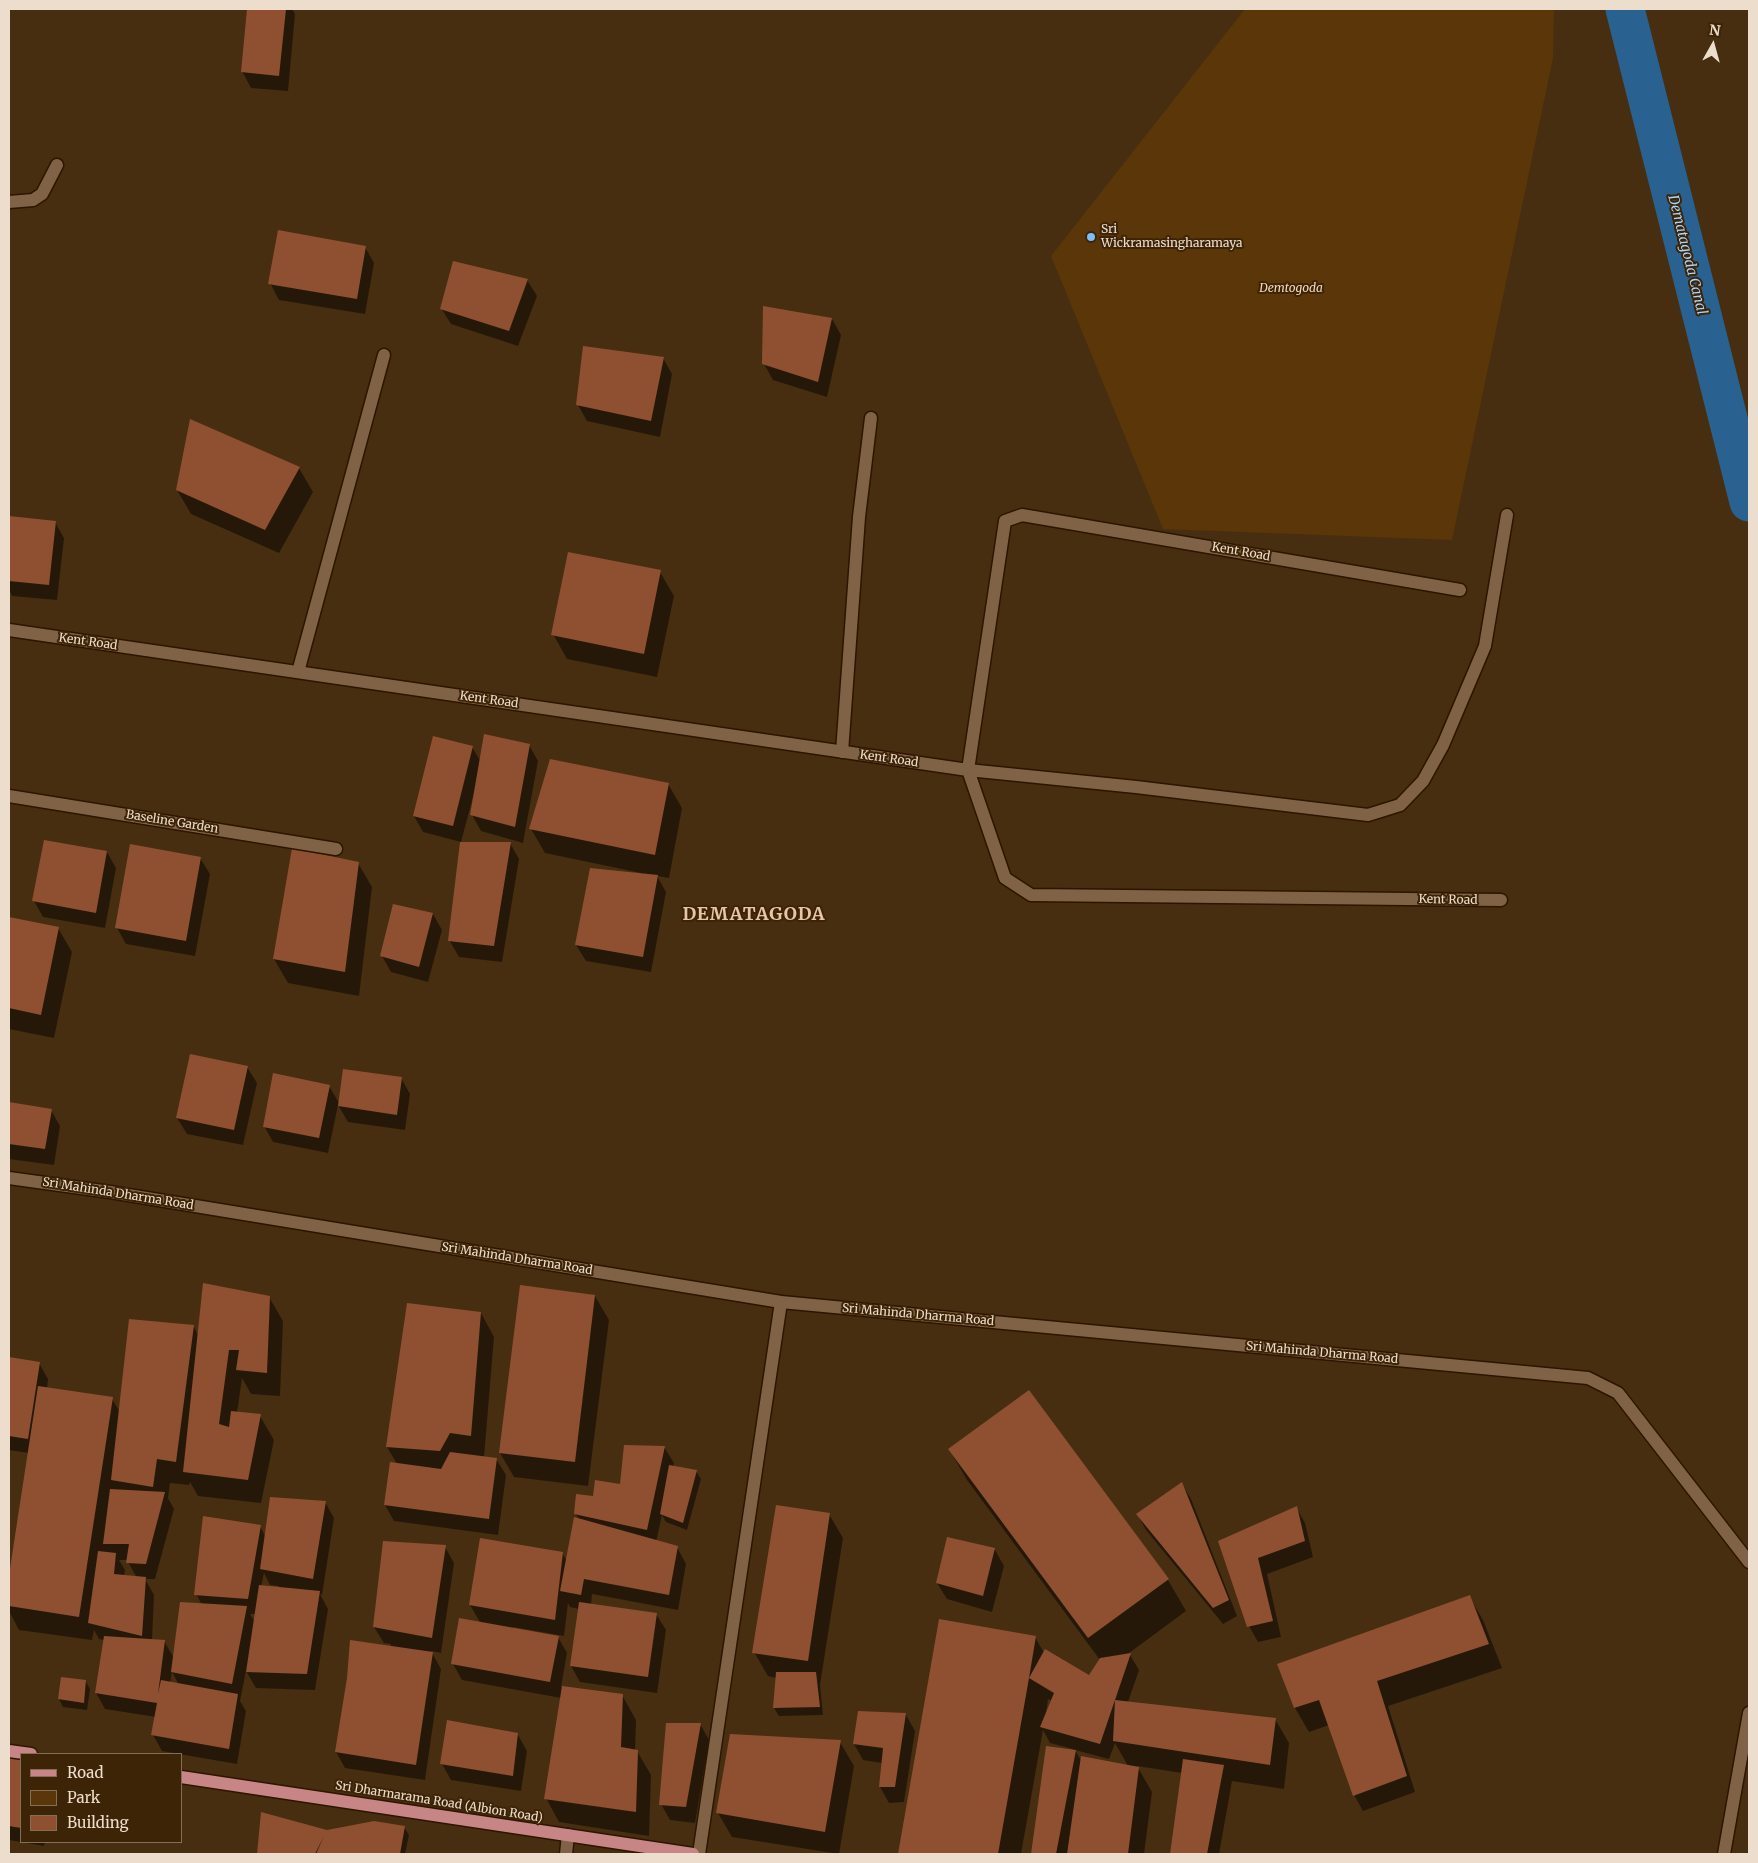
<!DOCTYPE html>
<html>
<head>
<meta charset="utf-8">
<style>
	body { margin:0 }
	#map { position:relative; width:1758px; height:1863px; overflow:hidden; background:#472e11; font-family:Merriweather,serif }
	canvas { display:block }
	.frame { position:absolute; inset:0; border:10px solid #edddcd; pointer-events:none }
	.legend { position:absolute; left:20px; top:1753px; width:162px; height:90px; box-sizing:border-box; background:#3d2406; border:1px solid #836e56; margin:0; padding:6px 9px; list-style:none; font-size:15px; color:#edddcd }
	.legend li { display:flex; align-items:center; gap:10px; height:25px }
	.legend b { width:25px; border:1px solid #836e56 }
	.north { position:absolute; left:1688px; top:20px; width:50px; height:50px; -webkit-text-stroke:4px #3d2406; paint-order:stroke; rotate:7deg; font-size:14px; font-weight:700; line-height:20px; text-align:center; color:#edddcd }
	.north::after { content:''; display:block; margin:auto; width:18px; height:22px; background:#edddcd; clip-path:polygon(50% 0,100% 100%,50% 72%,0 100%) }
</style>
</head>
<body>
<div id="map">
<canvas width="1758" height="1863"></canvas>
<div class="frame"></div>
<ul class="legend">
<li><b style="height:6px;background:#c88586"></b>Road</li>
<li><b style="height:14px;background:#5a3609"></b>Park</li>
<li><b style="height:14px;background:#8f5031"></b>Building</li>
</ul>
<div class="north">N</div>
</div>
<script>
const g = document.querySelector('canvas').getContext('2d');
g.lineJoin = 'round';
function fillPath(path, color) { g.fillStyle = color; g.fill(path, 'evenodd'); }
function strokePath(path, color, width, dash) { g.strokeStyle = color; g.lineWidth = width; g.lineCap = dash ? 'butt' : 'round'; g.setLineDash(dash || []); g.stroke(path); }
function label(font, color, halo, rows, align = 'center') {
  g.font = font + ' Merriweather,serif'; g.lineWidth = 4; g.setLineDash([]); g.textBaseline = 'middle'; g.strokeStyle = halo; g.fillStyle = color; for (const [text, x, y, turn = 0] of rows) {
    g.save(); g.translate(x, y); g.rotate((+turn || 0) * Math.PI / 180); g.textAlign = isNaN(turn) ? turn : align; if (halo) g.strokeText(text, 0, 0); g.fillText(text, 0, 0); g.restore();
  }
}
fillPath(new Path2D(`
	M1245 9H1554L1553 58 1452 540 1163 529 1051 256Z`), '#5a3609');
fillPath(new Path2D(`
	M248 9H292L295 14 288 91 251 88 242 71Z
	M365 247 374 263 365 314 279 300 270 283Z
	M527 280 537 296 518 346 451 324 441 308Z
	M832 319 841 335 827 397 773 380 764 364Z
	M663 358 672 374 660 437 587 421 578 405Z
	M299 468 313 492 279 553 191 514 177 490Z
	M10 517 55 522 64 538 57 600 12 596 9 589Z
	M660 572 674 596 657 677 567 659 553 634Z
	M529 745 538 761 523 843 481 831 472 815 475 798 473 797 461 842 423 832 414 816 472 747 481 762Z
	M668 784 682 808 669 878 657 876 666 892 651 972 586 961 576 945 641 873 545 853 531 829Z
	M510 843 519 859 502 962 459 957 449 940Z
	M107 852 116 868 105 928 43 917 34 901Z
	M200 858 210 874 195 956 126 944 117 928Z
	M358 863 372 887 359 996 288 983 274 959Z
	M433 914 442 930 428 982 391 972 382 956Z
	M9 918 58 928 72 952 54 1038 9 1029Z
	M247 1067 257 1083 243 1145 187 1134 177 1118Z
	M401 1078 410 1094 405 1130 348 1122 338 1105 328 1153 273 1142 264 1126 329 1086 339 1103Z
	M9 1103 51 1110 60 1126 54 1165 9 1159Z
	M595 1296 609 1320 588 1486 514 1477 500 1453Z
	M269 1297 283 1321 280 1396 251 1394 242 1378 237 1413 260 1416 274 1440 261 1503 198 1496 190 1482 189 1485 170 1483 168 1498 174 1509 155 1579H145L154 1595 152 1640 164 1641 174 1658 202 1605 196 1594 260 1526 265 1536 325 1502 334 1518 322 1595 320 1594 328 1609 315 1690 256 1688 246 1671 240 1701 246 1711 237 1764 162 1751 153 1735 156 1717 105 1709 96 1693 104 1640 99 1639 94 1630 92 1640 19 1630 9 1611V1584L29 1453 9 1450V1358L39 1363 48 1379 47 1389 112 1399 120 1412 194 1327 198 1335ZM119 1560H128V1562L137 1578 124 1576 125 1570ZM264 1573 270 1585 279 1586V1588L261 1587ZM250 1614H256L255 1622ZM172 1672 179 1685 170 1683Z
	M481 1313 494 1337 484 1457 496 1459 506 1475 498 1535 394 1521 385 1505 397 1464 387 1447Z
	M664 1447 674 1463 673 1466 696 1471 701 1479 687 1530 666 1522 662 1515 656 1542 677 1547 686 1564 678 1610 592 1594 591 1605 656 1614 666 1630 657 1693 580 1682 571 1666 579 1609 570 1607 568 1603 564 1636 513 1627V1629L558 1637 567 1653 561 1687 622 1695 636 1720 635 1751H637L651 1775 649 1836 559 1822 546 1798 561 1698 462 1680 453 1664 481 1624 470 1605 562 1553 567 1561 579 1519 575 1513 594 1498 622 1486Z
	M949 1449 1168 1580 1186 1611 1125 1656 1130 1655 1139 1670 1128 1702 1275 1719 1289 1743 1284 1789 1232 1781 1219 1854H1171L1182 1773 1137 1766 1152 1792 1144 1854H1033L1047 1748 1072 1751 1073 1749 1050 1743 1043 1730 1021 1854H899L940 1621 1035 1637 1044 1653 1089 1677 1100 1660 967 1480ZM1048 1699 1052 1701 1046 1714ZM1115 1743 1128 1766 1082 1762 1075 1750 1109 1759Z
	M1182 1484 1191 1499 1237 1616 1223 1624 1146 1530 1137 1514Z
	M1296 1507 1305 1523 1313 1557 1267 1574 1281 1637 1258 1642 1249 1626 1220 1541Z
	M829 1514 843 1538 820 1685 823 1715 779 1716 774 1708 776 1678 768 1676 754 1652Z
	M948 1538 995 1550 1004 1566 992 1612 947 1599 937 1583Z
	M445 1547 454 1563 441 1653 431 1651 441 1669 425 1780 345 1768 336 1752 390 1647 391 1644 384 1643 374 1627Z
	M1469 1596 1483 1620 1502 1668 1388 1706 1415 1792 1363 1811 1354 1795 1329 1725 1309 1732 1295 1708 1278 1665Z
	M62 1679 86 1682 90 1689 87 1710 63 1707 59 1699Z
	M859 1713 906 1715 915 1731 904 1802 889 1803 880 1787 882 1763 863 1760 854 1744Z
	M700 1724 709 1740 695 1823 670 1820 661 1804Z
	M518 1735 527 1751 521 1791 451 1780 442 1764Z
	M840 1742 854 1766 839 1854 732 1837 718 1813Z
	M9 1756 21 1758V1842H45L44 1846 9 1840Z
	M262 1814 327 1831 404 1827 409 1835 405 1854H258Z`), '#0007');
strokePath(new Path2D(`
	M1625 9 1749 502`), '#296290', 39);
fillPath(new Path2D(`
	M247 9H286L279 76 241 72Z
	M278 230 366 246 357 299 268 284Z
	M453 261 528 279 509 331 440 309Z
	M763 306 832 318 818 382 762 364Z
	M583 346 664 357 651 421 576 405Z
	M190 419 300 467 265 530 176 490Z
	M9 516 56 521 49 585 9 581Z
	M568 552 661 570 644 654 551 635Z
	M484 734 530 744 515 827 470 815Z
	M433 736 473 746 453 826 413 816Z
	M550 759 669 783 655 855 529 829Z
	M44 840 107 851 96 913 32 901Z
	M460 842H511L494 946 448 941Z
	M130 844 201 857 186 941 115 928Z
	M292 848 359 862 345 972 273 959Z
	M590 868 658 875 643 957 575 945Z
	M393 904 433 913 419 967 380 956Z
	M9 917 59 927 41 1015 9 1008Z
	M190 1054 248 1066 234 1130 176 1118Z
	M343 1069 402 1077 397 1115 338 1106Z
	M273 1073 330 1085 319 1138 263 1127Z
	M9 1102 52 1109 45 1149 9 1144Z
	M203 1283 270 1296 267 1373 236 1370 239 1350H229L219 1424 229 1427 231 1411 261 1414 248 1480 183 1472Z
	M520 1285 595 1295 575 1462 499 1453Z
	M407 1303 481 1312 471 1436 450 1433 440 1451 386 1447Z
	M129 1319 194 1325 176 1462 157 1459 153 1487 111 1480Z
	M9 1357 40 1362 28 1439 9 1436Z
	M38 1386 113 1397 79 1617 9 1606V1575Z
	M1029 1390 1169 1579 1088 1638 948 1449Z
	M624 1445 665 1446 647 1530 574 1514 576 1494 593 1496 595 1480 620 1484Z
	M450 1452 497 1458 489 1519 384 1505 390 1462 441 1469Z
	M669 1465 697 1470 683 1523 660 1514Z
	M1182 1482 1229 1600 1213 1608 1136 1514Z
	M110 1489 165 1492 146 1564 126 1563 129 1544H103Z
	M270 1497 326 1501 313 1579 260 1569Z
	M776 1505 830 1513 808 1661 752 1653Z
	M1297 1506 1305 1541 1258 1558 1273 1621 1247 1627 1218 1541Z
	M203 1516 261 1525 248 1599 194 1595Z
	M574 1517 678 1546 669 1595 584 1579 581 1595 560 1591Z
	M947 1537 995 1548 983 1596 936 1583Z
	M480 1538 563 1552 555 1620 469 1605Z
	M383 1541 446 1545 432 1638 373 1627Z
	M98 1551 116 1553 114 1574 146 1577 142 1636 88 1623Z
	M259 1585 320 1591 307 1674 246 1672Z
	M1470 1595 1489 1644 1377 1681 1407 1776 1353 1796 1319 1700 1294 1708 1277 1664Z
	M180 1602 247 1606 232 1684 171 1672Z
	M579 1602 657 1613 648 1677 570 1666Z
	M459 1618 559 1636 550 1682 451 1664Z
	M939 1619 1036 1636 1029 1678 1045 1649 1089 1675 1100 1658 1131 1653 1115 1700 1276 1718 1270 1765 1113 1741 1115 1700 1100 1744 1040 1727 1054 1693 1029 1678 998 1854H898Z
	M104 1636 165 1640 158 1694 161 1680 238 1694 229 1749 151 1735 157 1703 95 1693Z
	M350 1640 433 1652 416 1765 335 1752 347 1678Z
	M776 1672H816L820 1707 773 1708Z
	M61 1677 86 1680 84 1703 58 1699Z
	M562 1686 623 1694 621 1747 638 1750 636 1812 544 1799Z
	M858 1711 906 1713 895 1787H879L883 1748 853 1744Z
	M447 1720 518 1733 513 1776 440 1764Z
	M666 1723H701L686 1807 659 1805Z
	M730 1734 841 1740 825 1832 716 1813Z
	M1046 1746 1076 1750 1056 1854H1031Z
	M9 1755 21 1757V1828L9 1826Z
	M1081 1756 1139 1767 1128 1854H1067Z
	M1183 1759 1224 1765 1207 1854H1170Z
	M261 1812 327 1830 374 1821 405 1826 400 1854H316L324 1836 315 1854H257Z`), '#8f5031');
const minor = new Path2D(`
	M9 202 33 200 42 194 57 165
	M1460 590 1022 515 1005 521 968 770 1005 878 1031 895 1501 900
	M9 630 968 770 1136 787 1368 815 1400 805 1423 781 1443 745 1485 646 1507 515
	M298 672 384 355
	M842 752 859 517 871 418
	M9 796 336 849
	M566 1854 568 1835
	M699 1854 781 1302`);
const tertiary = new Path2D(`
	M9 1178 110 1192 781 1302 1588 1378 1618 1393 1749 1562
	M1724 1854 1749 1713`);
const primary = new Path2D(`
	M9 1751 31 1754
	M181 1777 693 1854`);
strokePath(minor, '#2d1500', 15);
strokePath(tertiary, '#2d1500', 15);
strokePath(primary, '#2d1500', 15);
strokePath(minor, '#806346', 12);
strokePath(tertiary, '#806346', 12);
strokePath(primary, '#c88586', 12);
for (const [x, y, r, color] of [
	[1091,237,5,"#7bbef9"]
]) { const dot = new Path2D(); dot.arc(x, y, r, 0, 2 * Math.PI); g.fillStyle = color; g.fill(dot); strokePath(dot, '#3d2406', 2); }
label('12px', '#edddcd', '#3d2406', [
	["Sri",1101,230],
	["Wickramasingharamaya",1101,244]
], 'left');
label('italic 12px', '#f5d8bc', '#3d2406', [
	["Demtogoda",1291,289]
]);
label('12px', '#edddcd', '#3d2406', [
	["Kent Road",1241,552,10],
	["Kent Road",88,642,8],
	["Kent Road",489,700,8],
	["Kent Road",889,759,8],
	["Baseline Garden",172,822,9],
	["Kent Road",1448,900,1],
	["Sri Mahinda Dharma Road",118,1194,9],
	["Sri Mahinda Dharma Road",517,1259,9],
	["Sri Mahinda Dharma Road",918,1315,5],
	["Sri Mahinda Dharma Road",1322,1353,5],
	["Sri Dharmarama Road (Albion Road)",439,1802,9]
]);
label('italic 14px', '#a7d5fe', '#3d2406', [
	["Dematagoda Canal",1687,255,76]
]);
g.letterSpacing = '1px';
label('bold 18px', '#e7c6a7', '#3d2406', [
	["DEMATAGODA",754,915]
]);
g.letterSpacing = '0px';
</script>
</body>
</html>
